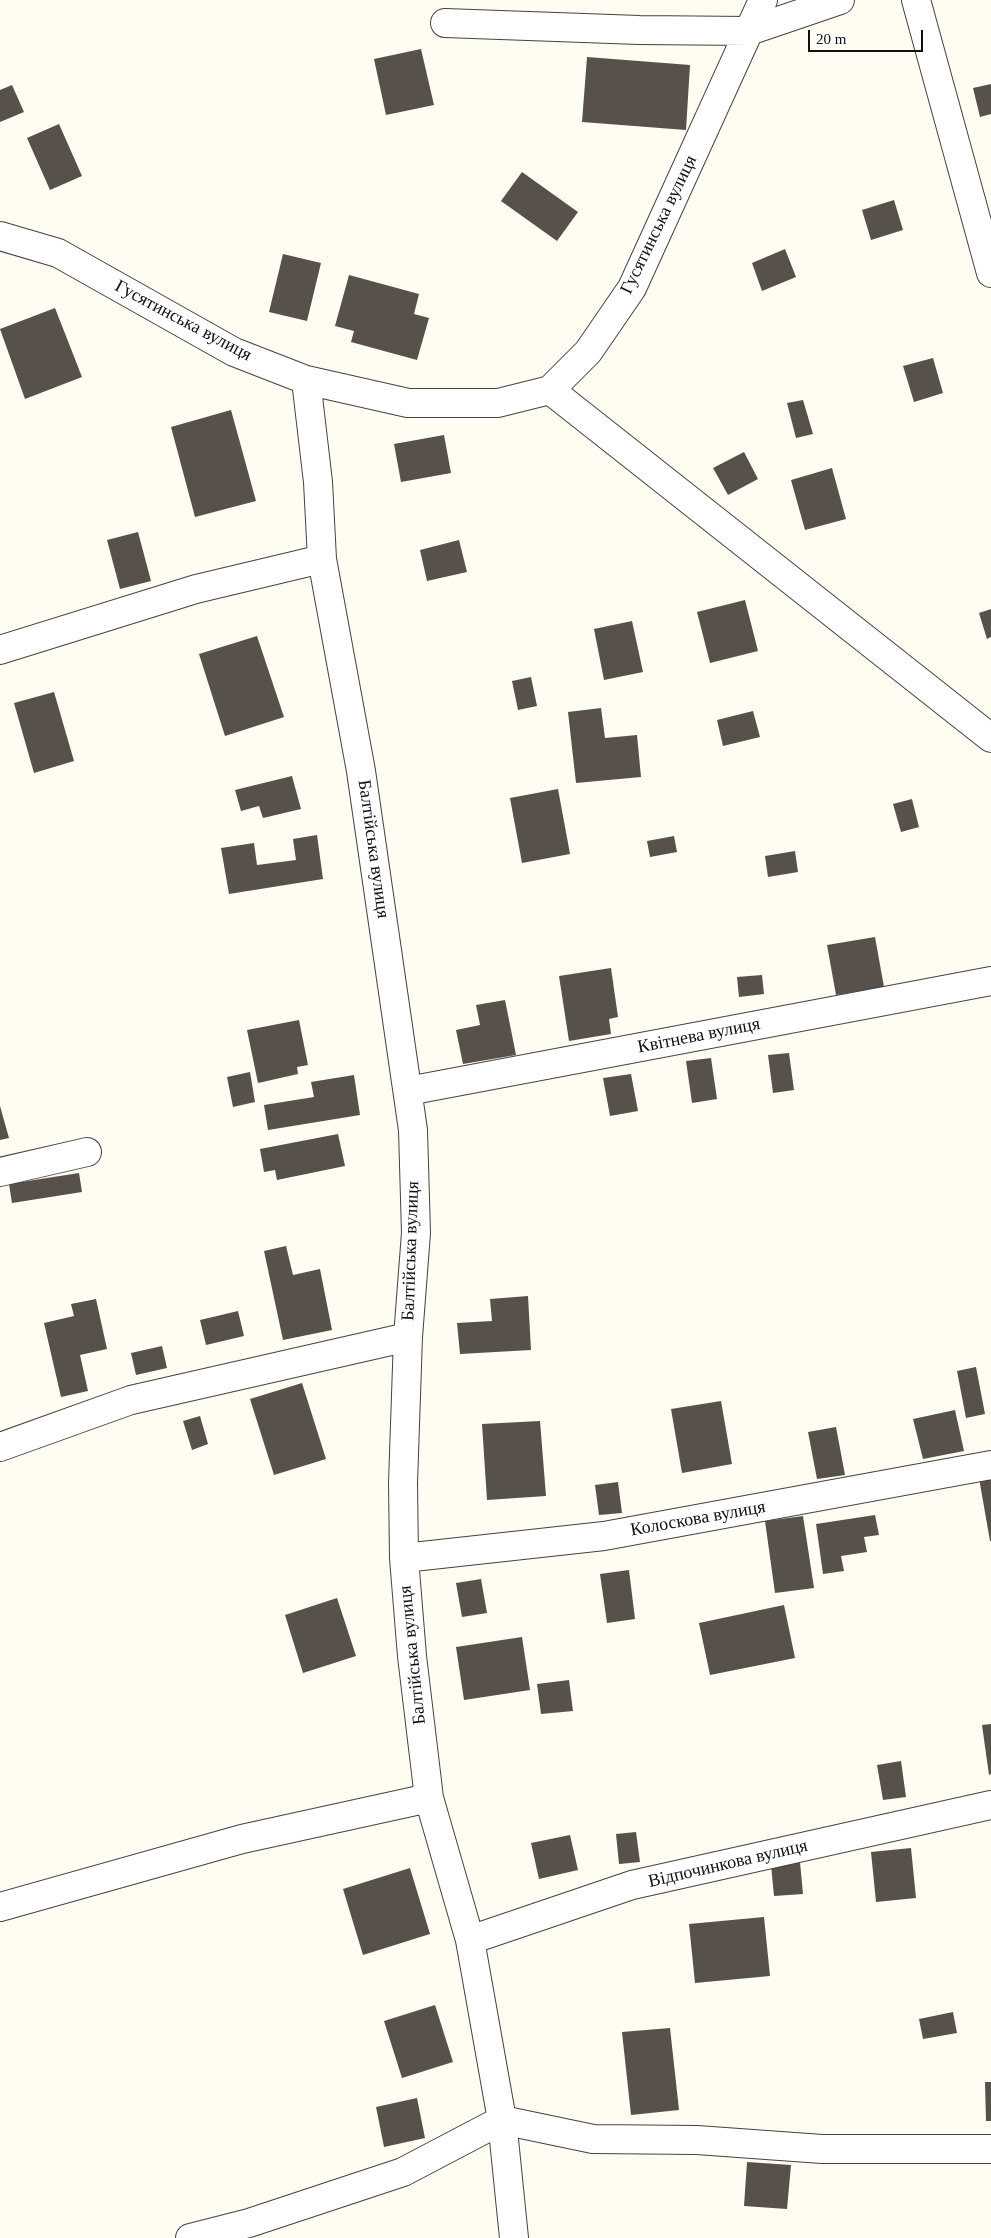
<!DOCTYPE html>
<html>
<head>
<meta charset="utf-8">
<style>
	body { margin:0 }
	#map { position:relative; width:991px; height:2238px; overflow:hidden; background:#fffcf1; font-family:Georgia,serif }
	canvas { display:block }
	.scale { position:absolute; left:808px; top:30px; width:115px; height:22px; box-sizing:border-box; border:2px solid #0f0f0f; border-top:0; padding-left:6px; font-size:15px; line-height:18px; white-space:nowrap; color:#0f0f0f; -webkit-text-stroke:4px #fff; paint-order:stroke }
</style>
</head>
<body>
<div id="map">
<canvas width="991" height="2238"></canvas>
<div class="scale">20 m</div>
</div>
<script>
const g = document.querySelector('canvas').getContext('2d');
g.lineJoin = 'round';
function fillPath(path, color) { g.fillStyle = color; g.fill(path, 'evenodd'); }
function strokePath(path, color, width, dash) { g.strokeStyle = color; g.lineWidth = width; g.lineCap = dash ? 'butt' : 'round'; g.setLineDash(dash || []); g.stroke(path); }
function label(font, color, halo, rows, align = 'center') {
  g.font = font + ' Georgia,serif'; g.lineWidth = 5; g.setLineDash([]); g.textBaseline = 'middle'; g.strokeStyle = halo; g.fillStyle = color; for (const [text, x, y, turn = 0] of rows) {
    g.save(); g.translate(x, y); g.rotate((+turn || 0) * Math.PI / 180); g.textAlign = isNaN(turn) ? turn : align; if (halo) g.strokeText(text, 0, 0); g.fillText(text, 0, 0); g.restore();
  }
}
fillPath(new Path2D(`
	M421 49 434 105 386 115 374 59Z
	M587 57 690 65 686 130 582 122Z
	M991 84V114L980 117 973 88Z
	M12 85 24 112 0 122V90Z
	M59 124 82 176 50 190 27 138Z
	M522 172 578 212 557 241 501 201Z
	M894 200 903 230 871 240 862 210Z
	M785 249 796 277 762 291 752 263Z
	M283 254 321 263 307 321 269 312Z
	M349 275 419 294 414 314 429 318 417 360 351 342 354 331 335 326Z
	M55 308 82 377 25 399 0 329Z
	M933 358 943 393 914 402 903 366Z
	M803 400 813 434 796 438 787 403Z
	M231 410 256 501 195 517 171 427Z
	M444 435 451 473 401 482 394 444Z
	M744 452 758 479 728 495 713 468Z
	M832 468 846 519 805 530 791 480Z
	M138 532 151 581 120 589 107 540Z
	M459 540 467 572 427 581 420 550Z
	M745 600 758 651 710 663 697 612Z
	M991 609V637L987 639 979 613Z
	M632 621 643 672 604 680 594 629Z
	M257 636 284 717 225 736 199 654Z
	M531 677 537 706 518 710 512 681Z
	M54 692 74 761 34 773 14 703Z
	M601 708 605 738 637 735 641 777 576 783 568 712Z
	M753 711 760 737 723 746 717 720Z
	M292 776 301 809 263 818 259 806 241 811 235 790Z
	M558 789 570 854 522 863 510 798Z
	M912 799 919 827 901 832 893 804Z
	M317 835 323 879 229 894 221 848 254 843 257 865 296 860 293 839Z
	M674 836 677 852 650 857 647 841Z
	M795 851 798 872 768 877 765 856Z
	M875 937 884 987 836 995 827 945Z
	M611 968 618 1017 609 1019 611 1034 569 1041 559 976Z
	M762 975 764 994 739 997 737 977Z
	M505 1000 516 1055 463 1064 456 1030 480 1025 476 1005Z
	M299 1020 308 1065 297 1067 298 1074 258 1083 247 1030Z
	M789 1053 794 1090 773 1093 768 1055Z
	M711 1058 717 1099 692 1103 686 1061Z
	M250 1072 255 1102 233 1107 227 1077Z
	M631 1074 638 1111 610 1116 603 1078Z
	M354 1075 360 1115 268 1130 264 1105 314 1097 311 1082Z
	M0 1106 9 1138 0 1140Z
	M338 1134 345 1166 277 1180 275 1170 264 1172 260 1149Z
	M79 1173 82 1192 12 1203 9 1184Z
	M286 1246 293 1275 320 1269 332 1330 283 1340 264 1251Z
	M528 1296 531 1350 460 1354 457 1323 492 1321 490 1299Z
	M96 1299 107 1349 80 1355 88 1391 61 1397 44 1323 74 1316 71 1304Z
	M238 1311 244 1336 206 1345 200 1320Z
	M162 1346 167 1368 136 1375 131 1353Z
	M976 1367 985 1414 966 1418 957 1371Z
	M302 1383 326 1459 274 1475 250 1399Z
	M721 1401 732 1464 682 1473 671 1409Z
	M955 1410 964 1451 923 1459 913 1419Z
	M200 1416 208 1444 192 1450 183 1421Z
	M540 1421 546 1496 487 1500 482 1424Z
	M836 1427 845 1475 817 1479 808 1432Z
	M991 1476V1541H990L979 1478Z
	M618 1482 622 1513 599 1515 595 1485Z
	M875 1515 879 1535 864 1537 867 1552 841 1556 844 1571 823 1574 816 1524Z
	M803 1516 814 1588 775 1593 765 1521Z
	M629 1570 635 1619 607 1623 600 1574Z
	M481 1579 487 1613 462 1617 456 1583Z
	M337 1598 356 1656 303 1673 285 1615Z
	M784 1605 795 1658 710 1675 699 1623Z
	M522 1637 530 1690 464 1700 456 1647Z
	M569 1680 573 1711 541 1714 537 1684Z
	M991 1724V1774L989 1775 982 1725Z
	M901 1761 906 1797 883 1800 877 1765Z
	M636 1832 640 1862 619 1864 616 1834Z
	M570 1835 578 1870 539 1879 531 1843Z
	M911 1848 916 1898 876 1902 871 1852Z
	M800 1862 803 1894 774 1896 771 1865Z
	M410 1868 430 1934 363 1955 343 1889Z
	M764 1917 770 1976 695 1983 689 1924Z
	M435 2005 453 2062 402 2078 384 2021Z
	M953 2012 957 2033 923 2039 919 2019Z
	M670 2028 679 2110 631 2115 622 2032Z
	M985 2082H991V2121H986Z
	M417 2098 425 2138 384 2147 376 2107Z
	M747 2162 791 2165 787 2209 744 2206Z`), '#58504b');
const minor = new Path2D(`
	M916 0 991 273
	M445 23 639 30 749 31 840 0
	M0 236 58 253 234 352 306 380 408 403H498L550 390 588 352 632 288 763 0
	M306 380 318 482 322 559 361 771 413 1130 416 1233 408 1337 403 1483 404 1558 412 1656 429 1798 470 1940 502 2120 514 2238
	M550 390 991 738
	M0 650 196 589 322 559
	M408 1091 991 981
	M0 1172 87 1152
	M0 1447 131 1400 408 1337
	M404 1558 604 1536 991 1465
	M0 1907 242 1839 429 1798
	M470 1940 632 1885 991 1805
	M190 2238 249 2223 403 2172 502 2120 593 2139 697 2140 822 2149H991`);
strokePath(minor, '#424242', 30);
strokePath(minor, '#fff', 28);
label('18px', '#0f0f0f', '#fff', [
	["Гусятинська вулиця",659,225,-64],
	["Гусятинська вулиця",183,321,28],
	["Балтійська вулиця",373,849,82],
	["Квітнева вулиця",699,1036,-11],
	["Балтійська вулиця",411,1251,-88],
	["Колоскова вулиця",698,1519,-10],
	["Балтійська вулиця",413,1655,-96],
	["Відпочинкова вулиця",728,1864,-13]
]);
</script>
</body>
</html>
